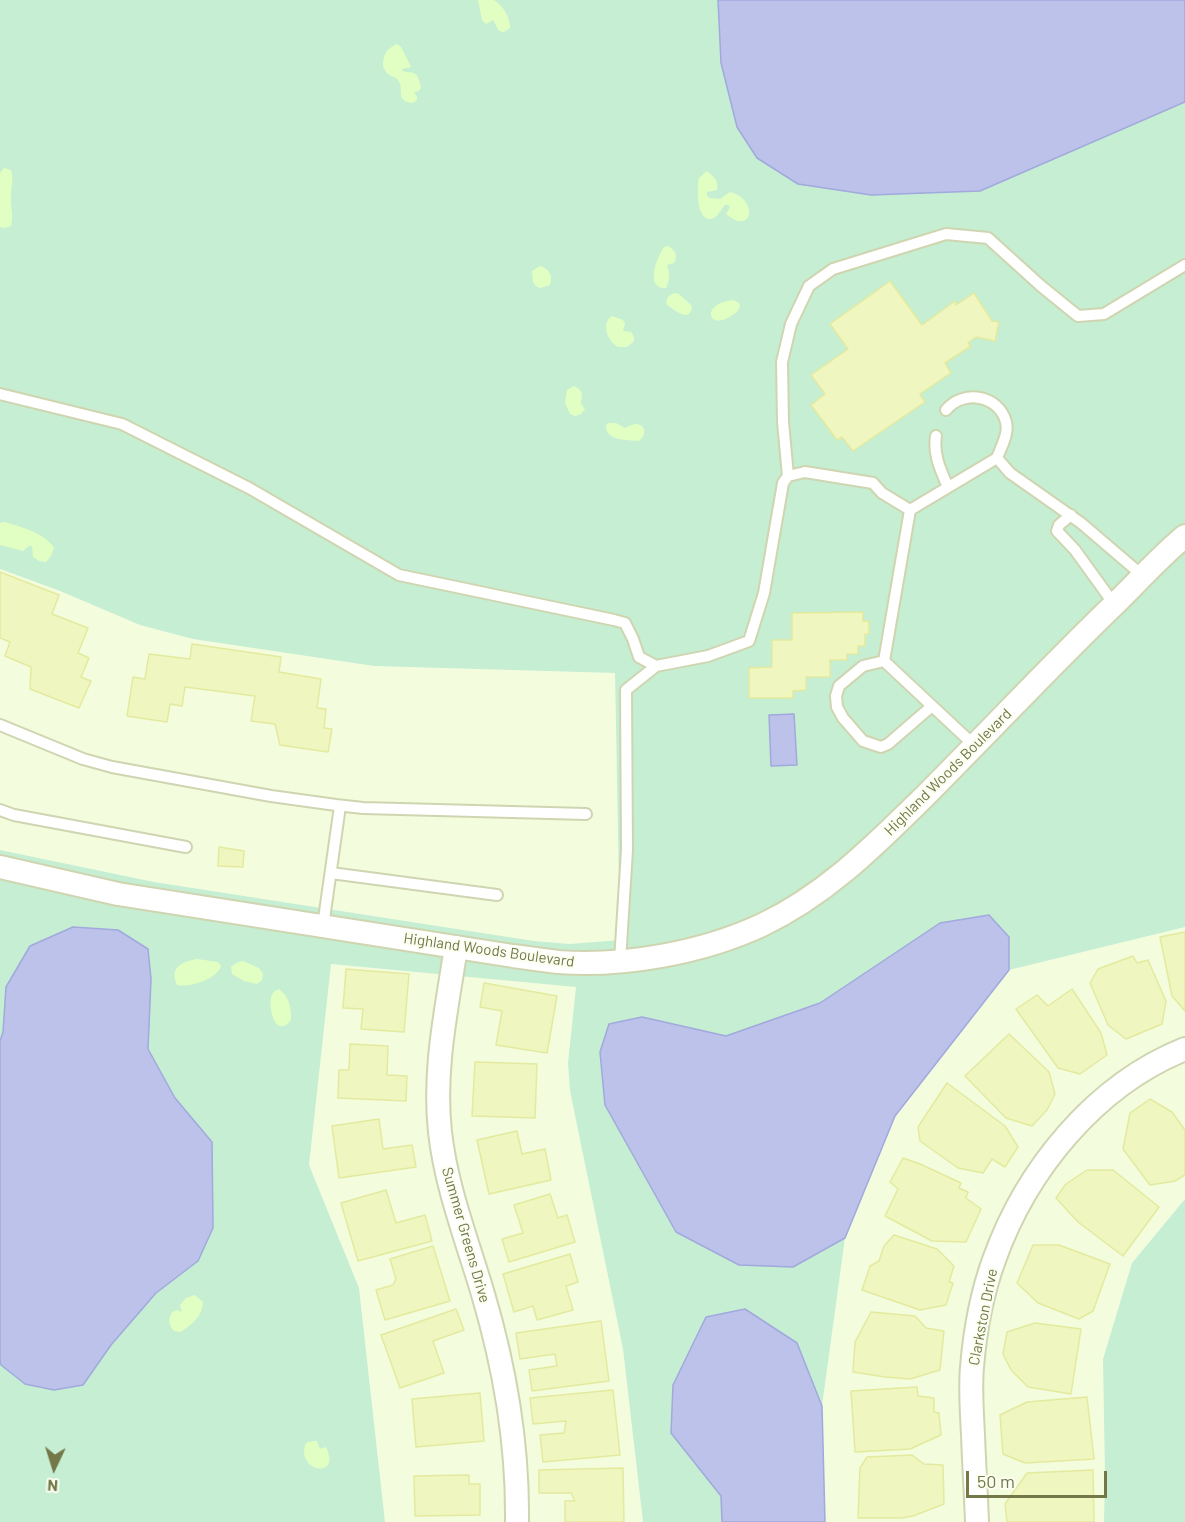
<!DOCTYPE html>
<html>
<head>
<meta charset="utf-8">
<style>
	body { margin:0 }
	#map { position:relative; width:1185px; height:1522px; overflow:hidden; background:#f8feea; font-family:Barlow,sans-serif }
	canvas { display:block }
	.north { position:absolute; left:24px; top:1438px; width:60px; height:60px; -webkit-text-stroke:4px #fbfff2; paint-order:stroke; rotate:184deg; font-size:16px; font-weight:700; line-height:24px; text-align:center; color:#747747 }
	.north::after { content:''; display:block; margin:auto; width:21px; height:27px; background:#747747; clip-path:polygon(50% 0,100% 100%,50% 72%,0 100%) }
	.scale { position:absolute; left:966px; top:1471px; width:141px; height:27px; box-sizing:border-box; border:3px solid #747747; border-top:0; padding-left:8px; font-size:18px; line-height:21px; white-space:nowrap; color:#747747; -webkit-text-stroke:4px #fbfff2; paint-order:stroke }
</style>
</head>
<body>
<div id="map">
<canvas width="1185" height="1522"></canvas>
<div class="north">N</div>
<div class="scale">50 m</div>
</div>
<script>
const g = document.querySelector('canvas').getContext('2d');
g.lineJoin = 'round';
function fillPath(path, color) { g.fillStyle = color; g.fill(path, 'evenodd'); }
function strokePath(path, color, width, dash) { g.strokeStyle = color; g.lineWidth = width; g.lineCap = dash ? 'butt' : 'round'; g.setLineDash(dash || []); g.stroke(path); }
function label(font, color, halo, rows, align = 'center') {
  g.font = font + ' Barlow,sans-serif'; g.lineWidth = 4.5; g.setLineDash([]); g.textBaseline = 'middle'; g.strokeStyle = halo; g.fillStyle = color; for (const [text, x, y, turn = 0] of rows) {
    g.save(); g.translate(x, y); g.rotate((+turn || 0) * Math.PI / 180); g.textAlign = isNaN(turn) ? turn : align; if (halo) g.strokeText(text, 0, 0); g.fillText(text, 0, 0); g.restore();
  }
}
fillPath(new Path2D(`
	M0 569 60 591 140 625 193 639 374 666 615 673 620 941 570 944 534 941 154 882 0 850Z
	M1185 927V1199L1132 1263 1103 1359 1105 1477 1104 1522H825L822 1406 845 1238 895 1116 1009 970Z
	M330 964 576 987 568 1063 570 1091 623 1349 643 1522H385L359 1288 309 1165Z`), '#f3fcdd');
fillPath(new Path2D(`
	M0 0H1185V927L1009 970 895 1116 845 1238 822 1406 825 1522H643L623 1349 570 1091 568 1063 576 987 331 964 309 1165 359 1288 385 1522H0V850L154 882 534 941 570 944 620 940 615 673 374 666 193 639 140 625 60 591 0 569Z
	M1185 1199V1522H1104L1105 1477 1103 1359 1132 1263Z`), '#c6eed2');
fillPath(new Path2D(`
	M478 0C482 0 489 0 493 0 502 3 511 19 510 28L504 32 499 31 493 20 486 24 482 20Z
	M397 44 401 47 411 67 402 69V71L414 73 418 77 421 87 419 91 414 92 417 97V100L413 103C394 101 405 89 398 80 394 75 393 78 389 75 386 73 384 68 383 66 383 55 386 49 397 44Z
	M4 168 11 170C14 180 11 186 11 196 10 206 14 215 11 226L5 228 0 227V173Z
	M707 171C714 177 719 181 717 190L707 192V195L709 198 720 199 730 192C759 199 753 237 726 214L730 207 728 205H725C721 209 717 219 710 219 696 219 697 187 699 178Z
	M668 246C676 251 678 255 674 263L667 265C670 273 670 280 666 288 644 289 657 257 664 247Z
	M540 266C550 269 553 276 550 285L540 288 536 286 533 282 532 271Z
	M675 293 679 294 692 306C690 324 675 310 667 305 665 298 669 295 675 293Z
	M733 300 738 302 740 305C739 311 736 313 731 316 710 331 698 305 733 300Z
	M612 316 623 320 625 324 623 331 631 332 634 337V341L627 347H618C607 341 601 323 612 316Z
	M574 386 579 389 582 393 581 404 585 409 581 414 575 416 570 414 565 403 567 390Z
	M609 423H616L625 428C628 427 631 425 635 424 646 424 647 435 639 441 627 440 605 441 606 425Z
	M5 522C21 527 45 533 54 548L51 556 46 562 39 561 33 557 32 546H29L23 551 0 545V523Z
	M197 959 218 962 221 966C217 979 190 988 177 985 169 967 182 962 197 959Z
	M243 961 259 968 263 974 262 980 257 984 244 981 232 974 231 967 236 963Z
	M279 989C290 997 291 1008 291 1020 275 1041 267 1004 272 995 274 991 275 991 279 989Z
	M195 1295 203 1302C202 1317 192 1324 181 1332L174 1331C168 1324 168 1320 172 1312L177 1310 182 1312 180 1305 186 1298Z
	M313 1441H317L320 1449 326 1447C342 1481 294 1471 306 1443Z`), '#e2ffc3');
const water = new Path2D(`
	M718 0H1185V102L980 191 871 195 798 184 757 158 737 127 721 63Z
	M794 714 797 765 771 766 769 715Z
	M989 915 1009 937V970L895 1116 845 1238 793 1267 739 1265 676 1232 605 1105 600 1052 609 1024 642 1017 726 1036 820 1003 940 923Z
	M73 927 118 930 148 949 151 979 148 1049 175 1098 212 1142 213 1228 198 1261 156 1293 111 1345 83 1385 54 1390 25 1384 1 1365 0 1362V1041L3 1032 6 987 30 946Z
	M745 1309 797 1343 822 1406 825 1522H722L721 1496 671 1433 673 1385 706 1317Z`);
fillPath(water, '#bcc2ea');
strokePath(water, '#a1a9dd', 1.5);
const building = new Path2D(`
	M890 281 922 325 955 301 956 305 974 293 992 321 999 322 995 341 976 337 968 343 971 346 945 363 951 373 920 394 925 402 853 451 842 437 837 440 811 405 825 394 811 375 848 349 830 324Z
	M0 572 59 595 52 614 88 628 78 653 89 658 81 677 91 681 79 708 30 689 31 667 5 656 10 642 0 638Z
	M863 612V621H869V634H865V646H858V654H847V660H830V677H806V690L793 691V698H749V668L772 667V640H792V613Z
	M192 644 281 657 279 672 321 679 317 708 326 709 324 728 332 729 328 752 280 745 275 724 251 721 255 696 185 687 182 706 170 704 167 722 127 716 133 677 145 679 149 654 190 659Z
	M219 847 244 851 243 867 218 866Z
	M1185 932V1011L1172 996 1160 937Z
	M1133 956 1137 963 1148 960 1166 1001 1162 1024 1126 1039 1108 1025 1090 983 1098 969Z
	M346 969 409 974 404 1032 361 1029 363 1009 343 1008Z
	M484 983 557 996 547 1053 496 1045 502 1011 480 1007Z
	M1072 989 1101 1033 1107 1055 1080 1074 1058 1068 1016 1009 1037 995 1048 1006Z
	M1009 1034 1049 1072 1055 1094 1047 1110 1032 1126 1006 1118 965 1076Z
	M350 1044 388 1046 387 1075 407 1076 406 1101 338 1098 339 1070H349Z
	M475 1062 537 1064 535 1118 472 1116Z
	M947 1083 1005 1126 1018 1147 1005 1167 992 1159 983 1173 958 1168 920 1141 918 1127Z
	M1150 1099 1172 1112 1185 1130V1175L1175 1181 1150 1185 1123 1149 1130 1113Z
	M379 1119 383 1149 412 1145 416 1167 339 1178 332 1126Z
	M517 1131 522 1154 545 1149 551 1180 489 1194 477 1140Z
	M903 1158 920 1164 961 1183 959 1188 968 1192 966 1198 981 1209 966 1242 932 1241 885 1216 898 1189 890 1182Z
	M1087 1170H1113L1159 1207 1123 1256 1078 1222 1056 1198 1066 1184Z
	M386 1190 396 1223 425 1215 432 1241 358 1261 341 1203Z
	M550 1194 558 1218 567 1215 575 1242 509 1262 502 1239 523 1233 514 1205Z
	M894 1235 937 1249 954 1266 949 1282 953 1283 946 1305 920 1310 862 1290 870 1266 879 1261 884 1246Z
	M1033 1245H1059L1110 1264 1093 1311 1079 1319 1038 1303 1017 1283Z
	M433 1246 450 1301 385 1320 376 1290 393 1285 396 1279 390 1259Z
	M570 1254 578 1282 566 1286 573 1310 537 1320 533 1306 514 1312 503 1274Z
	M456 1309 464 1330 433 1341 444 1373 400 1388 381 1335Z
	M871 1312 915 1316 926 1328 944 1331 940 1370 910 1379 885 1377 853 1372 855 1342Z
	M601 1321 609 1381 532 1391 529 1370 557 1366 555 1354 520 1359 516 1333Z
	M1035 1323 1081 1329 1071 1394 1028 1387 1011 1370 1003 1354 1007 1332Z
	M917 1387 918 1396 934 1398V1412L939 1413 941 1435 910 1449 855 1452 851 1391Z
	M613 1390 620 1455 543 1462 540 1435 564 1433 566 1421 533 1424 530 1398Z
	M480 1393 484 1441 416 1447 412 1399Z
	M1087 1397 1094 1459 1025 1463 1003 1454 1000 1415 1027 1402Z
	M912 1455 924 1464 943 1465 944 1504 913 1516 902 1518H858L860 1468 867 1457Z
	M623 1468 624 1522H565V1501H575L571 1493H539V1470Z
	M1093 1470 1094 1522H1007L1005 1504 1027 1473Z
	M469 1475V1484H480V1515L415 1516 414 1476Z`);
fillPath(building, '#f0f6bf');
strokePath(building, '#e3ea9e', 1.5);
const service = new Path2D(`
	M0 394 122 424 249 488 399 575 614 620 625 623 633 639 639 657 656 666
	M946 410C963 389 999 395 1006 422 1009 434 1001 447 997 458
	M936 436C933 455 941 471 948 487
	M788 476 783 422 782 362 791 324 809 286 833 269 946 234 988 238 1041 286 1078 316 1104 314 1185 265
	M1071 515 1059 525 1057 531 1075 550 1114 604
	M884 661 863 666 839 686 836 696 837 707 843 718 863 741 881 747 888 744 932 706
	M0 725 83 759 112 767 271 796 336 805 363 808 586 814
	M975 746 884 661 910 510 997 458 1010 473 1081 523 1143 576
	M0 810 14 815 186 847
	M331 873 497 895
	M323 926 340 806
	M620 961 627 850 626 690 656 666 708 656 749 641 764 593 783 483 788 476 805 472 873 483 882 493 910 510`);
const minor = new Path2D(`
	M0 867 118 894 513 956C527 958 543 960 558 962 623 967 702 953 762 925 827 894 874 846 925 796 990 731 1053 663 1120 599 1141 578 1162 555 1185 536
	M456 947C447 1008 433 1069 440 1132 446 1187 467 1240 483 1294 505 1368 518 1445 517 1522
	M977 1522C976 1493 974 1464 973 1435 972 1413 970 1390 972 1367 975 1331 982 1293 994 1260 1026 1170 1095 1085 1185 1049`);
strokePath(service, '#cfd5b0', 14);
strokePath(minor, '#cfd5b0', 26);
strokePath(service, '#fff', 10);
strokePath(minor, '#fff', 22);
label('15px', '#747747', '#fbfff2', [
	["Highland Woods Boulevard",948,772,-45],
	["Highland Woods Boulevard",489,950,8],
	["Summer Greens Drive",466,1235,74],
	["Clarkston Drive",983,1317,-79]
]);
</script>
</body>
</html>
